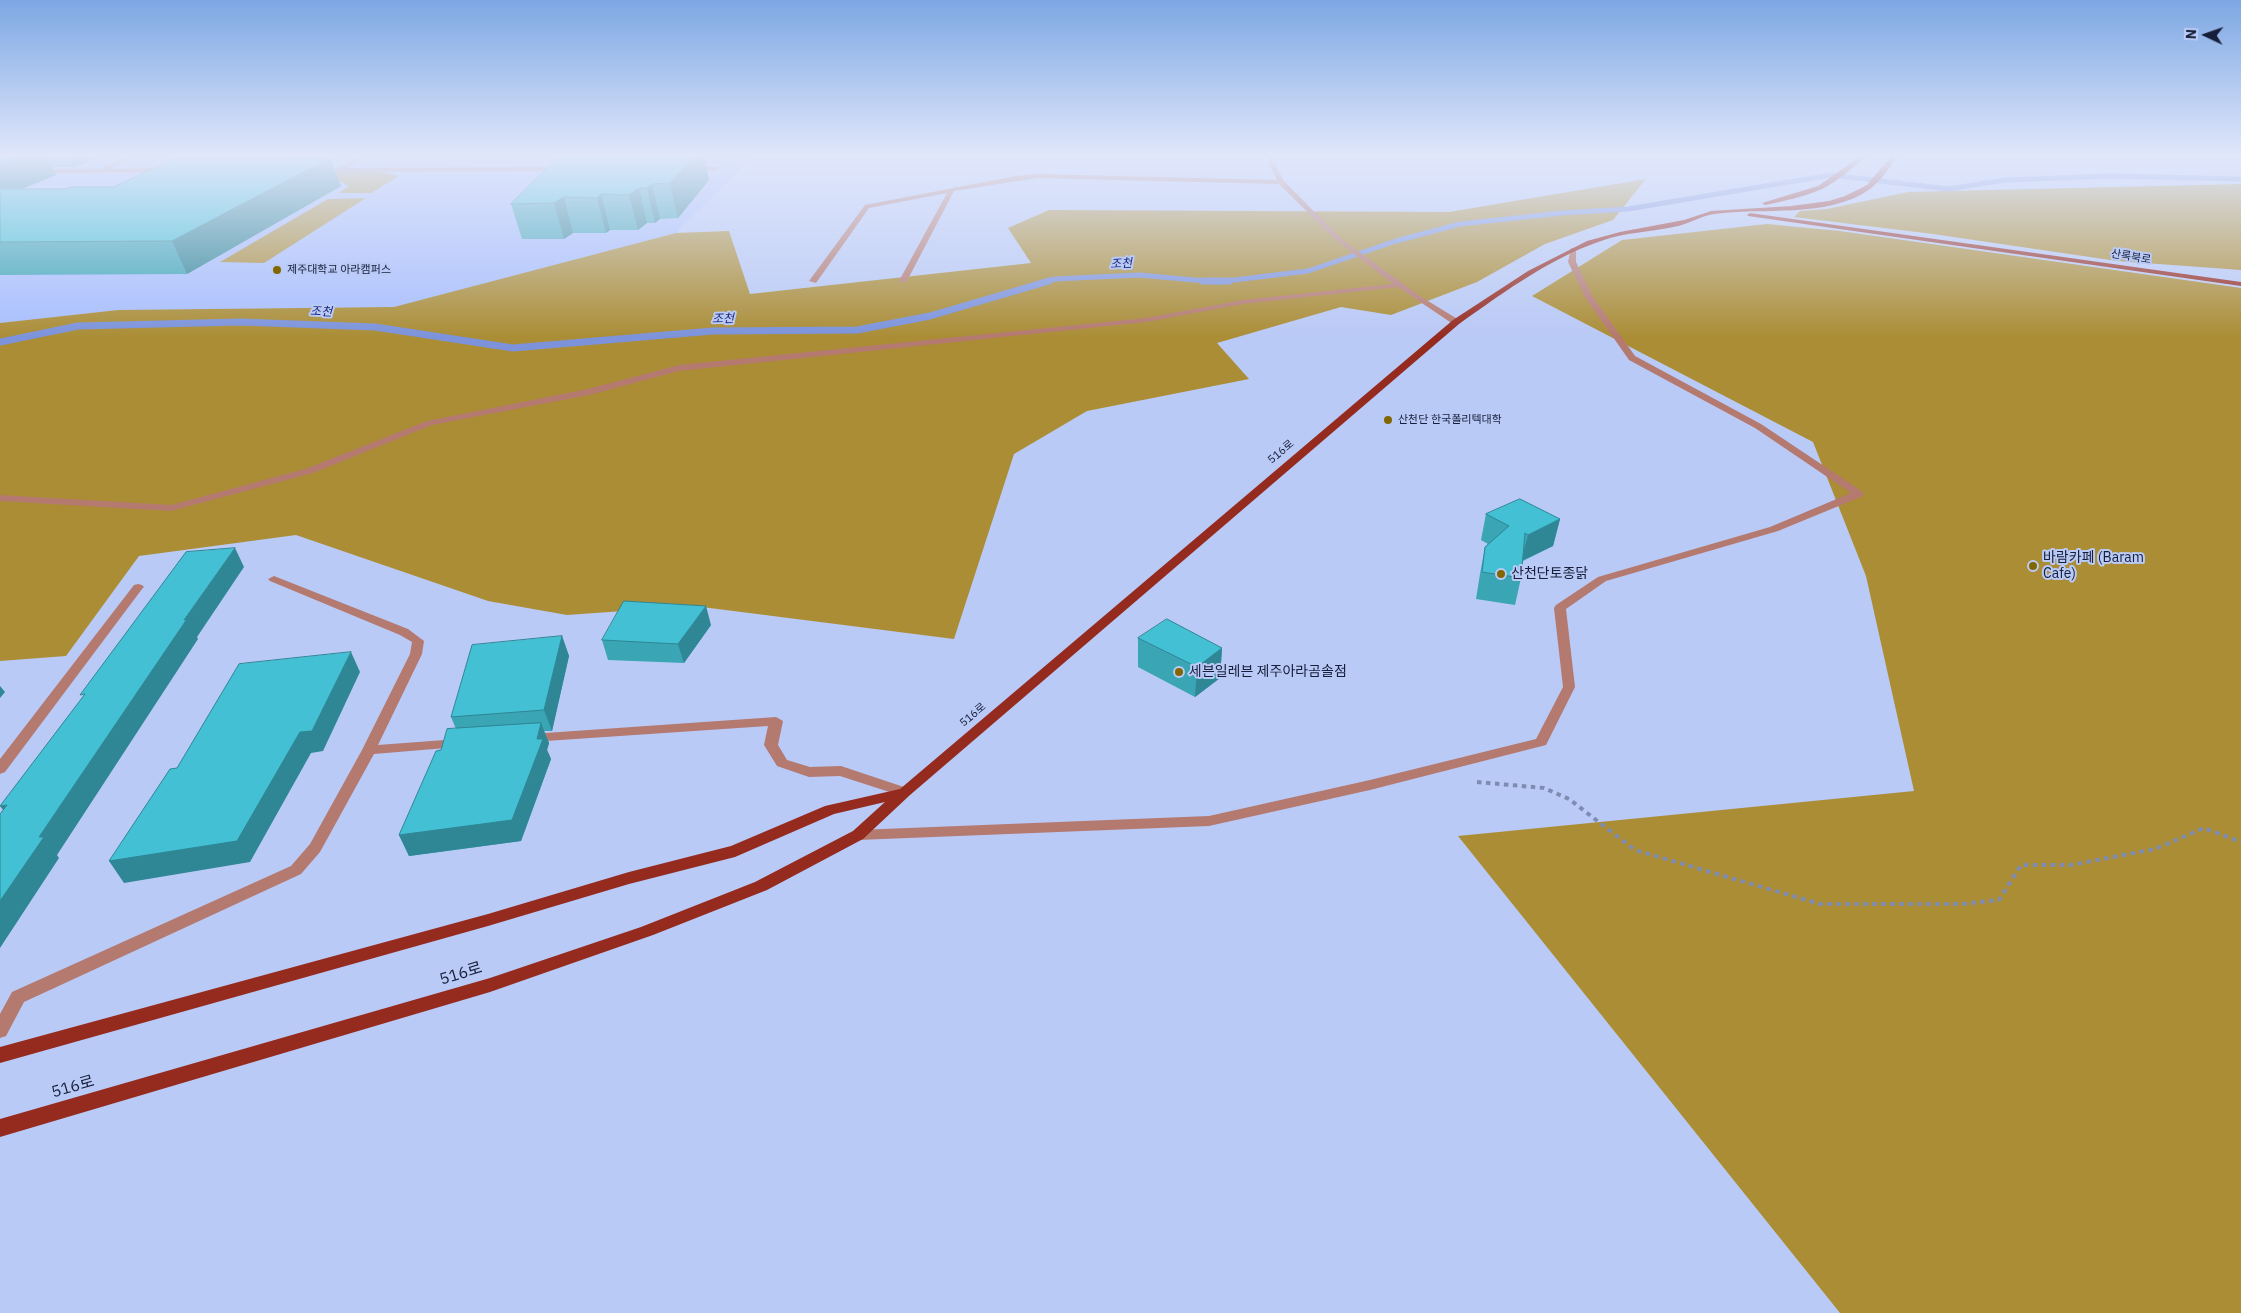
<!DOCTYPE html>
<html>
<head>
<meta charset="utf-8">
<style>
	body { margin:0 }
	#map { position:relative; width:2241px; height:1313px; overflow:hidden; background:#bacaf6; font-family:"IBM Plex Sans",sans-serif }
	canvas { display:block }
	.north { position:absolute; left:2181px; top:10px; width:50px; height:50px; -webkit-text-stroke:4px #bacaf6; paint-order:stroke; rotate:273deg; font-size:14px; font-weight:700; line-height:20px; text-align:center; color:#161e3a }
	.north::after { content:''; display:block; margin:auto; width:18px; height:22px; background:#161e3a; clip-path:polygon(50% 0,100% 100%,50% 72%,0 100%) }
</style>
</head>
<body>
<div id="map">
<canvas width="2241" height="1313"></canvas>
<div class="north">N</div>
</div>
<script>
const g = document.querySelector('canvas').getContext('2d');
g.lineJoin = 'round';
function fillPath(path, color) { g.fillStyle = color; g.fill(path, 'evenodd'); }
function strokePath(path, color, width, dash) { g.strokeStyle = color; g.lineWidth = width; g.lineCap = dash ? 'butt' : 'round'; g.setLineDash(dash || []); g.stroke(path); }
function label(font, color, halo, rows, align = 'center') {
  g.font = font + ' "IBM Plex Sans","Noto Sans KR",sans-serif'; g.lineWidth = 4; g.setLineDash([]); g.textBaseline = 'middle'; g.strokeStyle = halo; g.fillStyle = color; for (const [text, x, y, turn = 0] of rows) {
    g.save(); g.translate(x, y); g.rotate((+turn || 0) * Math.PI / 180); g.textAlign = isNaN(turn) ? turn : align; if (halo) g.strokeText(text, 0, 0); g.fillText(text, 0, 0); g.restore();
  }
}
fillPath(new Path2D(`
	M0 154H755L676 233 430 307 118 310 0 323Z`), '#a8befd');
fillPath(new Path2D(`
	M181 154H344L322 164H158Z`), '#b09e6d');
fillPath(new Path2D(`
	M381 172 399 176 371 193H339L349 186 342 182H213L228 173Z
	M1646 179 1613 220 1545 244 1477 282 1391 315 1341 307 1217 343 1249 379 1087 411 1014 454 954 639 694 606 567 615 488 601 296 535 139 556 66 656 0 661V323L118 310 394 307 676 233 729 231 750 294 1031 263 1008 228 1049 210 1449 212Z
	M2241 184V270L2117 261 1933 234 1794 217 1800 211 1827 209 1908 192Z
	M366 198 264 263 220 262 328 199Z
	M1767 224 1840 231 2241 288V1313H1840L1458 836 1914 791 1866 576 1813 442 1532 296 1622 240Z`), '#ab8d36');
strokePath(new Path2D(`
	M1045 282 1055 279 1139 275 1217 282
	M1218 282 1308 271 1396 241 1460 224 1562 213 1628 209 1831 175 1948 189 2005 180 2111 176 2241 179`), '#7c93db', 5);
strokePath(new Path2D(`
	M1203 281H1229
	M0 342 78 326 241 322 375 327 513 348 713 331 857 330 930 316 1049 281`), '#7c93db', 7);
strokePath(new Path2D(`
	M1477 782 1544 788 1569 799 1635 850 1820 904H1962L1999 900 2021 865H2071L2155 849 2204 828 2241 842`), '#7f8cb2', 4, [4.5, 4.5]);
fillPath(new Path2D(`
	M137 154H144L110 169 164 168 167 170 164 172 36 173 33 171 36 169H104V167Z
	M366 154H373L347 168 561 167 564 169 561 171 319 172 316 170 339 168Z
	M1267 154H1273L1275 164 1284 181 1340 238 1420 296 1459 320V324H1453L1398 287 1243 304 1146 322 679 371 589 395 432 425 313 473 171 511 0 501V495L171 505 305 469 427 421 588 389 679 365 1146 318 1243 300 1393 284 1336 240 1279 184 1038 178 954 191 907 281 903 283 899 281 947 193 869 208 816 283 809 281 865 205 1016 176 1038 174 1277 180 1269 164Z
	M716 167 718 170 691 171 688 169 691 167Z
	M1571 248 1576 249V262L1593 297 1635 356 1761 424 1863 492V496L1778 531 1606 581 1566 609 1575 687 1546 745 1370 790 1209 826 858 840 853 839 851 835 853 831 858 830 1209 816 1370 780 1536 739 1563 687 1554 608 1556 605 1598 577 1770 527 1851 493 1755 428 1629 360 1585 297 1568 262Z
	M274 576 408 629 424 641 422 654 378 745 458 739 465 743 458 747 374 754 320 852 301 874 24 1002 6 1036 0 1038V1014L12 992 291 866 310 844 362 750 410 654 412 642 400 635 270 581 268 579Z
	M138 584 142 585 144 587 142 589 5 772 0 774V759L134 585Z
	M776 717 783 721 778 745 787 760 810 767 841 766 910 789 912 792 910 795 905 797 840 776 809 777 777 766 764 745 768 726 531 742 524 738 531 734Z`), '#b4796f');
fillPath(new Path2D(`
	M1864 154H1870C1856 165 1838 181 1822 189 1804 197 1784 201 1765 205L1762 203 1818 186Z
	M1893 154H1899C1890 166 1882 180 1870 189 1828 219 1762 207 1714 214 1701 216 1690 223 1678 226 1656 231 1632 232 1610 238 1554 255 1507 290 1459 324L910 795 863 839 767 890 653 935 490 992 0 1137V1119L490 978 641 927 755 882 853 831 885 802 834 814 735 857 629 884 488 926 0 1063V1047L488 914 629 872 731 846 825 806 900 789 1453 320 1528 271 1587 241 1620 232 1684 220 1711 211 1791 206 1829 201 1845 196 1867 185Z
	M1750 213 2241 282V286L1748 216 1747 215Z`), '#952a1f');
fillPath(new Path2D(`
	M0 154H106L74 167H52L56 175 21 189H65L114 187 330 158 341 186 187 274 0 275Z
	M562 154H713L705 160 709 180 678 218 660 219 655 223H647L638 230H610L606 233H573L564 239H522L511 204Z
	M1486 514 1560 519 1553 546 1523 561 1521 578 1515 605 1476 599 1480 574 1485 547 1488 544 1481 540Z
	M711 625 684 663 608 660 602 640Z
	M562 636 569 656 552 731H544L549 743 547 750 551 759 521 841 409 856 399 835 441 750 456 729 451 717Z
	M1138 638 1222 648 1220 678 1195 697 1138 667Z`), '#3aa5b5');
fillPath(new Path2D(`
	M24 154H45L56 175 0 198V163Z
	M67 154H106L74 167Z
	M697 154H713L705 160 709 180 678 218 670 183Z
	M330 158 341 186 187 274 172 241Z
	M652 184 660 219 655 223 647 188Z
	M639 188 647 223 638 230 629 195Z
	M601 194 610 230 606 233 597 198Z
	M564 197 573 233 564 239 554 203Z
	M1560 519 1553 546 1521 561 1528 535Z
	M235 548 244 567 197 637 198 639 57 855 59 858 0 948V901L39 837 184 620Z
	M706 606 711 625 684 663 678 644Z
	M562 636 569 656 552 731 544 710Z
	M1222 648 1220 678 1195 697 1197 667Z
	M351 652 360 672 323 751 311 753 250 862 124 883 109 861 300 732Z
	M0 686 5 692 0 698Z
	M541 723 549 743 547 750 551 759 521 841 409 856 399 835 537 739Z
	M7 805 16 827 0 806Z`), '#2f8694');
const building = new Path2D(`
	M0 154H24L0 163Z
	M562 154H697L670 183 652 184 647 188H639L629 195 601 194 597 198 564 197 554 203 511 204Z
	M330 158 172 241 0 242V189H65L71 187H114L173 159Z
	M1520 499 1560 519 1528 535 1525 533 1521 578 1482 572 1485 547 1509 526 1486 514Z
	M235 548 184 620 187 619 39 837H44L0 901V814L7 805 0 806 85 694 80 695 186 552Z
	M624 601 706 606 678 644 602 640Z
	M1167 619 1222 648 1197 667 1138 638Z
	M562 636 544 710 451 717 472 645Z
	M351 652 312 731 300 732 237 841 109 861 170 769 177 768 239 664Z
	M541 723 537 739H543L512 820 399 835 436 751 441 750 447 729Z`);
fillPath(building, '#43c0d3');
strokePath(building, '#2f8694', 1);
const sky = g.createLinearGradient(0, 0, 0, 337);
sky.addColorStop(0, '#7da7e3');
sky.addColorStop(0.46, '#e0e7fb');
sky.addColorStop(1, '#e0e7fb00');
g.fillStyle = sky;
g.fillRect(0, 0, 2241, 337);
for (const [x, y, r, color] of [
	[277,270,5,"#826600"],
	[1388,420,5,"#826600"],
	[2033,566,5,"#826600"],
	[1501,574,5,"#826600"],
	[1179,672,5,"#826600"]
]) { const dot = new Path2D(); dot.arc(x, y, r, 0, 2 * Math.PI); g.fillStyle = color; g.fill(dot); strokePath(dot, '#bacaf6', 2); }
label('11px', '#161e3a', '#bacaf6', [
	["산록북로",2131,257,9],
	["516로",1281,452,-40],
	["516로",973,715,-40]
]);
label('11px', '#161e3a', '#bacaf6', [
	["제주대학교 아라캠퍼스",287,270],
	["산천단 한국폴리텍대학",1398,420]
], 'left');
label('italic 12px', '#1b277a', '#bacaf6', [
	["조천",1121,264,-3],
	["조천",321,312,2],
	["조천",723,319,-1]
]);
label('14px', '#161e3a', '#bacaf6', [
	["바람카페 (Baram",2043,558],
	["Cafe)",2043,574],
	["산천단토종닭",1511,574],
	["세븐일레븐 제주아라곰솔점",1189,672]
], 'left');
label('16px', '#161e3a', '#bacaf6', [
	["516로",461,974,-17],
	["516로",73,1087,-16]
]);
</script>
</body>
</html>
